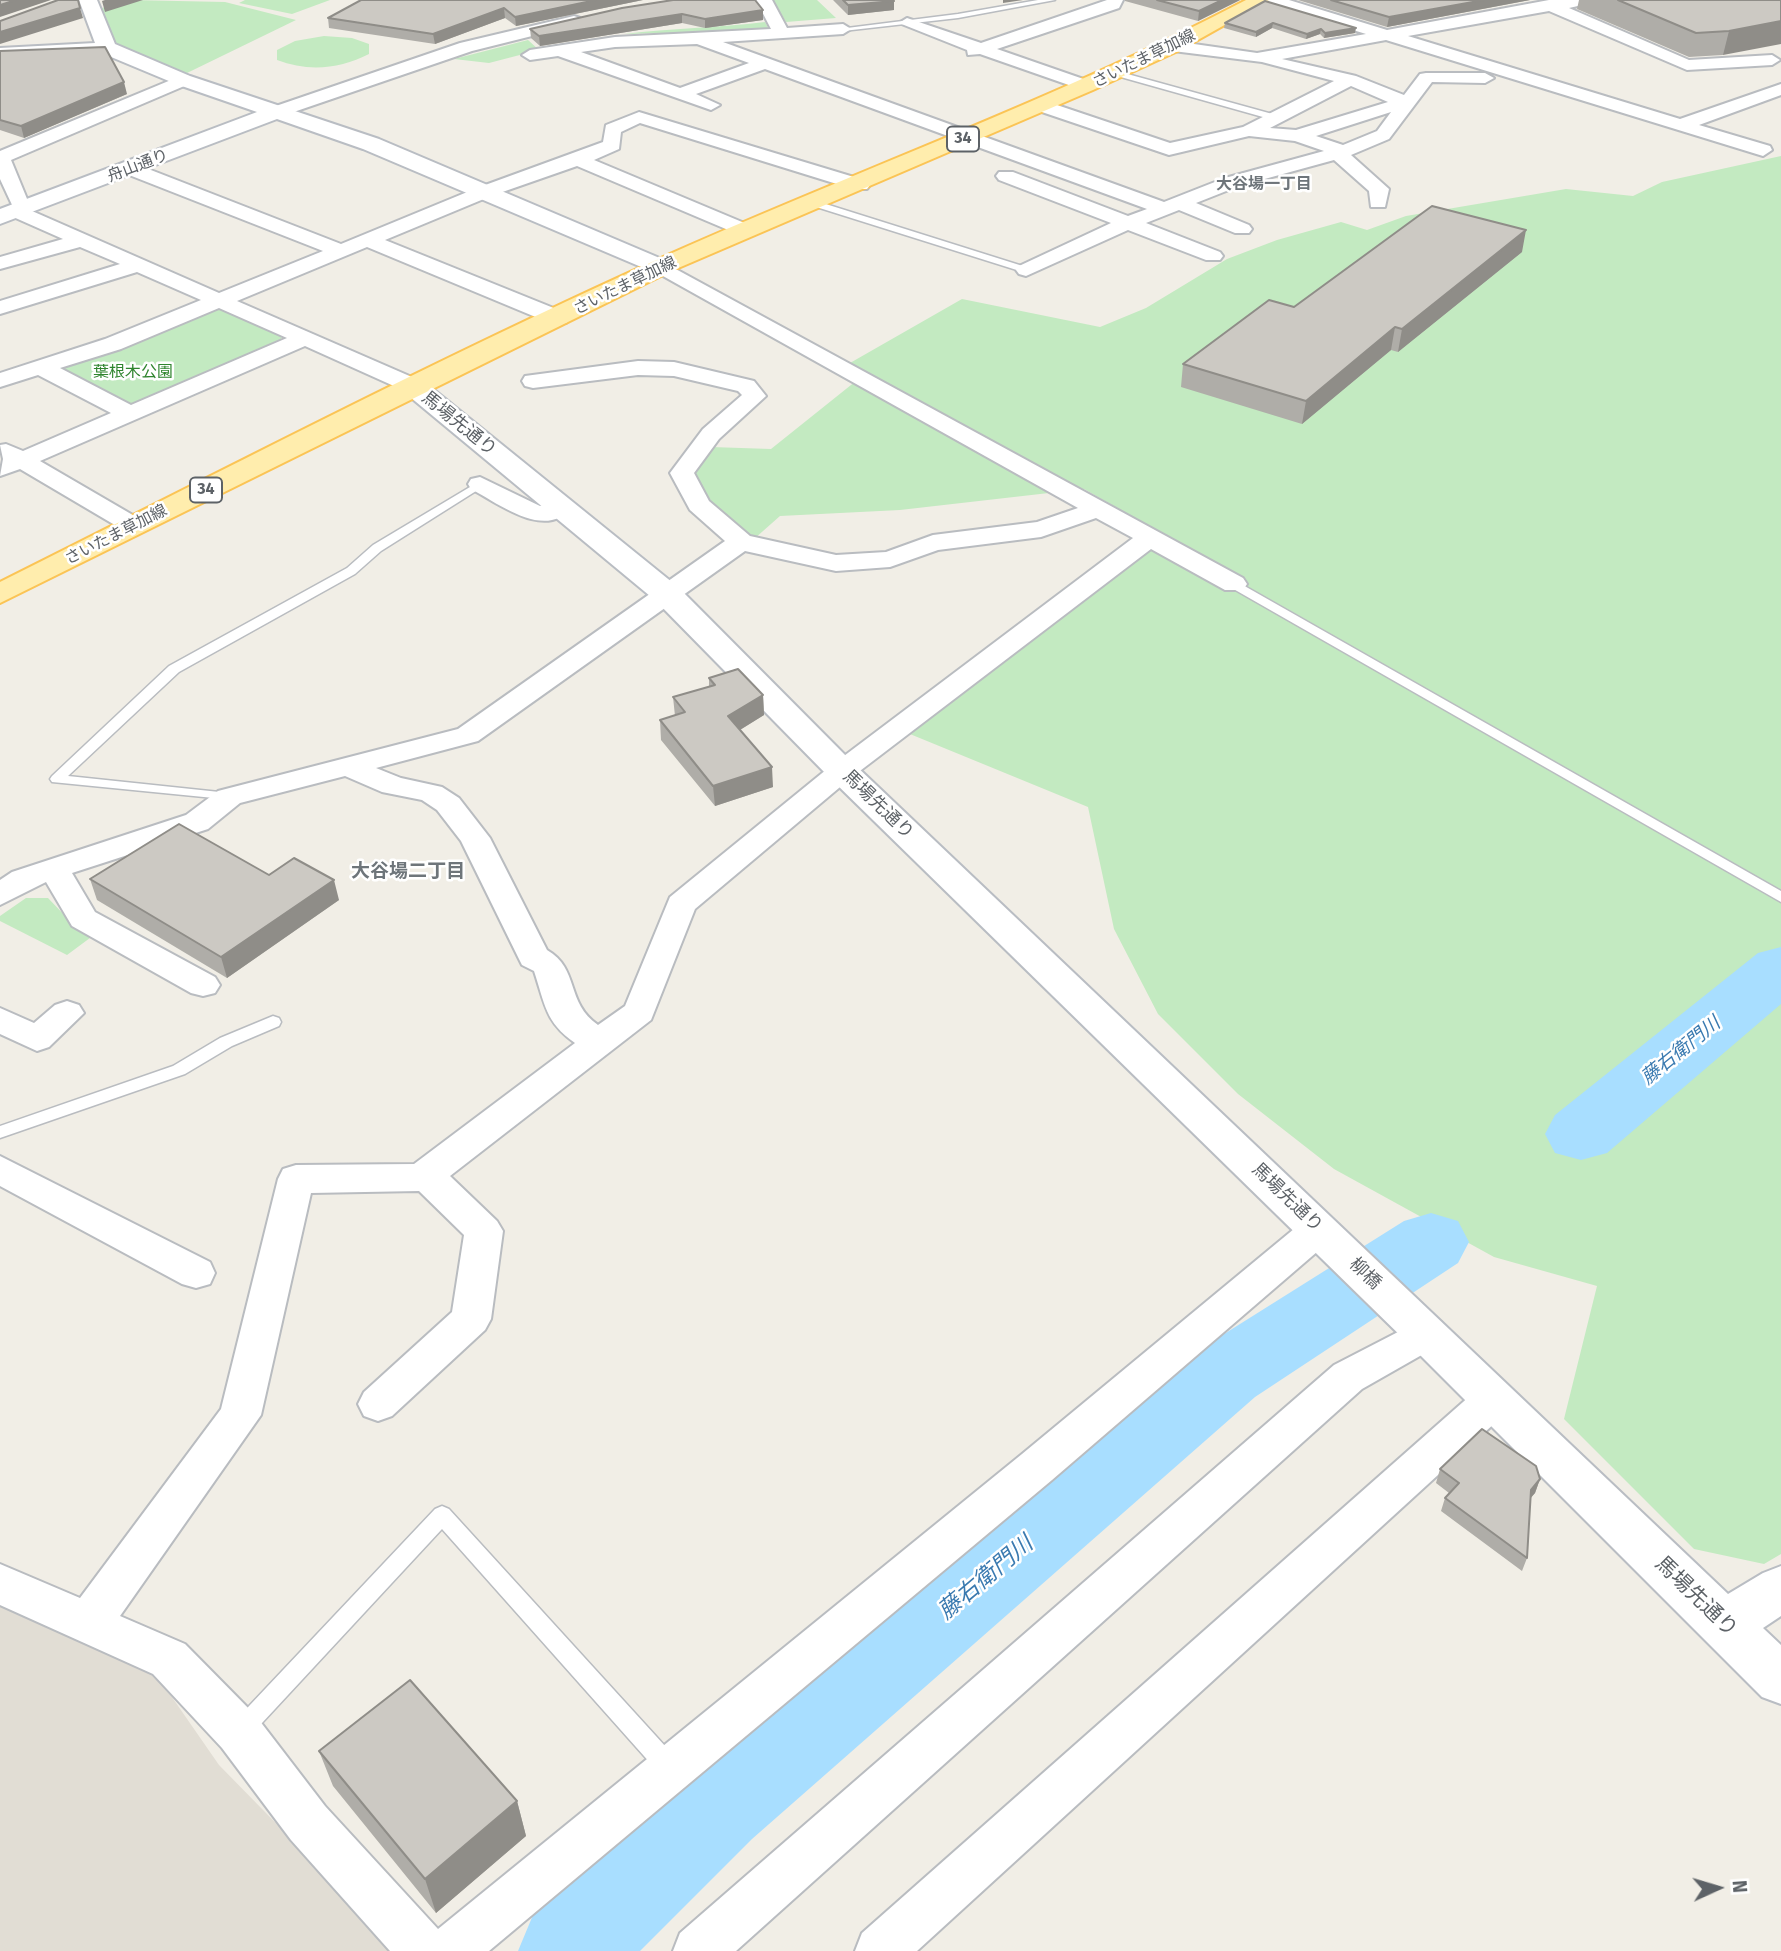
<!DOCTYPE html>
<html>
<head>
<meta charset="utf-8">
<style>
	body { margin:0 }
	#map { position:relative; width:1781px; height:1951px; overflow:hidden; background:#f1eee6; font-family:"Fira Sans",sans-serif }
	canvas { display:block }
	.north { position:absolute; left:1683px; top:1853px; width:70px; height:70px; -webkit-text-stroke:5px #fff; paint-order:stroke; rotate:86deg; font-size:19px; font-weight:700; line-height:28px; text-align:center; color:#5d6267 }
	.north::after { content:''; display:block; margin:auto; width:24px; height:32px; background:#5d6267; clip-path:polygon(50% 0,100% 100%,50% 72%,0 100%) }
</style>
</head>
<body>
<div id="map">
<canvas width="1781" height="1951"></canvas>
<div class="north">N</div>
</div>
<script>
const g = document.querySelector('canvas').getContext('2d');
g.lineJoin = 'round';
function fillPath(path, color) { g.fillStyle = color; g.fill(path, 'evenodd'); }
function strokePath(path, color, width, dash) { g.strokeStyle = color; g.lineWidth = width; g.lineCap = dash ? 'butt' : 'round'; g.setLineDash(dash || []); g.stroke(path); }
function label(font, color, halo, rows, align = 'center') {
  g.font = font + ' "Fira Sans","Noto Sans JP",sans-serif'; g.lineWidth = 5; g.setLineDash([]); g.textBaseline = 'middle'; g.strokeStyle = halo; g.fillStyle = color; for (const [text, x, y, turn = 0] of rows) {
    g.save(); g.translate(x, y); g.rotate((+turn || 0) * Math.PI / 180); g.textAlign = isNaN(turn) ? turn : align; if (halo) g.strokeText(text, 0, 0); g.fillText(text, 0, 0); g.restore();
  }
}
fillPath(new Path2D(`
	M0 1606 158 1677 219 1765 401 1951H0Z`), '#e1ddd4');
fillPath(new Path2D(`
	M130 0 225 2 296 20 187 73 136 59 117 46 102 8Z
	M245 0H330L292 14 239 3Z
	M773 0H817L836 18 786 22Z
	M765 22 770 31 624 34C671 28 718 28 765 22Z
	M324 36 352 38 369 44V54C340 69 308 72 277 60V50L295 41Z
	M528 40 539 50 489 63 454 59Z
	M1781 156V1554L1764 1564 1694 1549 1564 1419 1597 1286 1494 1257 1334 1169 1238 1094 1158 1014 1114 929 1088 807 905 732 1163 534 1084 489 900 510 780 516 754 539 716 508 694 476 711 447 771 449 866 373 850 363 962 299 1100 327 1146 308 1227 259 1277 240 1341 222 1367 230 1406 216 1566 189 1633 196 1662 182Z
	M211 309H223L282 335 281 339 136 403 128 404 59 368Z
	M26 898H48L71 922 94 935 67 955 0 921V916Z`), '#c3eac1');
fillPath(new Path2D(`
	M1781 947V1004L1607 1153 1581 1160 1555 1153 1545 1134 1555 1115 1758 953Z
	M1431 1213 1458 1221 1469 1242 1458 1263 1255 1397 752 1839 640 1951H518L533 1915 684 1773 1197 1351 1404 1221Z`), '#a8deff');
const lane = new Path2D(`
	M1038 0H1055L958 18 843 31 839 29 958 14Z
	M1113 70 1276 115 1277 117 1270 119 1110 74Z
	M813 200 1029 268 1031 270 1023 272 810 205V201Z
	M480 481 484 482V486L381 551 355 574 179 672 68 776 229 793 234 794 236 797 234 800 52 782 50 779 52 776 169 666 347 568 373 545Z
	M1234 580 1781 891V902L1230 587V581Z
	M273 1016 279 1018 281 1022 279 1026 232 1046 185 1074 0 1138V1126L173 1066 220 1038Z
	M442 1506 449 1509 676 1758 679 1766 676 1774 668 1777 660 1774 442 1529 249 1737 241 1740 233 1737 230 1730 233 1723 435 1509Z`);
const street = new Path2D(`
	M756 0H772L787 28 843 24 851 29 843 34 723 42 1164 202 1225 178 1324 151 1295 141 1249 136 1169 155 1036 110 1033 106 1042 101 1048 102 1170 143 1243 127 1334 81 1262 62 1173 51 1165 46 1173 41 1257 53 1366 34 1266 3 1264 0H1289L1387 30 1549 0H1593L1591 3 1569 8 1689 60 1772 55 1780 60 1772 65 1687 70 1549 11 1408 36 1680 119 1781 84V95L1699 125 1770 146 1772 150 1763 156 1386 40 1282 59 1356 76 1404 95 1420 74 1426 73H1485L1494 78 1485 83 1432 82 1389 139 1351 155 1389 189 1385 207H1371L1369 191 1334 160 1239 186 1196 203 1249 225 1252 229 1249 233H1235L1179 210 1146 223 1220 252 1223 256 1220 260H1206L1128 230 1026 276 1019 274 1016 270 1019 266 1111 223 999 180 996 176 999 172H1013L1128 216 1147 209 765 69 696 94 720 105 711 110 558 56 530 60 522 55 530 50 615 37 771 29ZM697 44 749 63 680 88 581 52 615 47ZM1351 86 1388 102 1296 130 1270 128ZM1391 112 1377 131 1343 145 1316 136Z
	M1107 0H1123L1119 8 997 49 1092 82 1095 86 1086 91 980 54 968 55 967 50 899 23 907 18 981 43Z
	M574 16 580 18V24L472 51 282 116 276 117 267 112 270 108 460 43Z
	M183 75 189 76 192 80 189 84 11 160 32 211 219 293 323 251 124 173 122 169 124 165H138L341 244 477 188 603 142 606 125 639 112 867 181 870 185 867 189H853L640 123 621 132 619 149 594 160 754 227 757 231 754 235H740L577 166 491 196 385 240 566 313 569 318 566 323H550L367 247 237 301 421 381 424 386 413 393 405 391 305 346 40 461 143 521 147 526 143 531H125L20 469 0 476 3 459 0 445 6 444 23 451 111 413 38 375 0 387V373L105 339 201 300 137 272 0 314V301L120 264 80 247 0 269V257L63 239 11 216 8 212 13 207 0 179V151ZM219 308 287 338 131 405 60 368 121 349Z
	M661 261 1243 578 1247 584 1243 590H1225L1151 549 852 777 695 909 651 1020 450 1176 497 1221 503 1231 491 1319 485 1330 392 1416 378 1421 364 1416 358 1404 364 1392 452 1312 464 1235 419 1191 311 1193 261 1415 120 1616 185 1644 256 1716 325 1806 438 1929 1022 1454 1306 1219 1319 1215 1332 1219 1338 1229 1332 1239 1052 1480 489 1951H390L291 1840 222 1748 153 1674 0 1605V1564L80 1598 221 1409 278 1179 283 1169 296 1165 414 1164 575 1043C545 1022 545 1004 534 971L522 965 518 957 461 841 437 810 422 800 382 792 345 776 240 803 208 829 72 873 95 912 215 977 220 985 215 993 203 996 191 993 72 926 46 882 0 905V880L12 872 186 815 218 791 458 729 725 541 690 510 670 473 703 429 742 395 738 391 674 376 638 375 533 388 525 386 522 381 525 376 638 361 674 362 754 381 766 396 719 439 694 473 709 501 750 536 836 555 886 552 933 535 1037 522 1078 508 654 271 651 267ZM1096 518 1133 538 832 765 670 897 625 1006 598 1025C565 1002 580 969 547 950L490 838 459 798 442 787 401 778 376 768 478 741 745 551 836 571 890 567 938 550 1041 537Z
	M480 477 540 506 560 499 569 501 572 506C547 542 498 503 471 489L468 484 471 479Z
	M67 1001 79 1005 84 1013 49 1047 37 1051 0 1034V1008L34 1023 55 1005Z
	M0 1156 210 1262 215 1273 210 1284 196 1288 182 1284 0 1186Z
	M1427 1317 1441 1322 1447 1333 1441 1344 1362 1389 736 1951H673L680 1933 1334 1365Z
	M1494 1382 1508 1387 1514 1399 1508 1411 917 1951H855L862 1933 1480 1387Z`);
const secondary = new Path2D(`
	M79 0H97L115 44 190 76 379 139 669 262 673 267 669 272H653L363 149 277 119 0 224V209L257 112 176 84 104 54 0 60V48L95 43Z
	M413 378 422 380 678 587 854 764 1728 1594 1763 1573 1781 1566V1616L1763 1628 1781 1645V1704L1762 1697 1411 1346 830 778 656 601 404 392 400 386 404 380Z`);
const primary = new Path2D(`
	M1246 0H1269L1180 50 1093 90 669 272 0 603V582C216 474 431 362 652 262 849 173 1054 101 1246 0Z`);
strokePath(lane, '#b9bcc0', 3);
strokePath(street, '#b9bcc0', 4);
strokePath(secondary, '#b9bdc3', 4);
strokePath(primary, '#fbc455', 4);
fillPath(lane, '#fff');
fillPath(street, '#fff');
fillPath(secondary, '#fff');
fillPath(primary, '#ffedad');
fillPath(new Path2D(`
	M643 0 516 26 505 18 435 44 329 28 328 18Z
	M673 0 763 10V20L705 28 682 23 540 46 531 38 530 29Z
	M833 0H893L894 10 848 15Z
	M1125 0H1240L1198 21 1125 1Z
	M1298 0H1530L1387 27Z
	M1579 0H1781L1723 55 1689 57 1577 9Z
	M1265 1 1355 33 1324 38 1320 34 1306 39 1272 28 1256 37 1224 28 1225 23Z
	M0 51 127 94 24 138 0 130Z
	M1522 252 1398 352 1391 350 1302 424 1181 387 1183 364 1294 307Z
	M709 678 763 695 764 715 740 730 773 787 715 806 661 740 660 720 675 716 673 697 709 687Z
	M269 875 339 900 227 978 97 900 90 879Z
	M1440 1469 1540 1479 1535 1493 1530 1499 1527 1558 1522 1571 1441 1511 1445 1498 1449 1493 1436 1483Z
	M319 1751 517 1801 526 1836 436 1913 333 1786Z`), '#afada8');
fillPath(new Path2D(`
	M16 0H51L0 17V5Z
	M105 0H143L105 12 102 1Z
	M596 0H643L516 26 515 17Z
	M1003 0H1023L1003 3Z
	M1222 0H1240L1198 21 1199 11Z
	M1484 0H1530L1387 27 1389 17Z
	M894 1V10L848 15V5Z
	M80 8 83 18 0 44V32Z
	M504 8 505 18 435 44 433 34Z
	M763 10V20L705 28V19Z
	M682 14V23L540 46 539 36Z
	M1781 21V44L1723 55 1729 31Z
	M1273 23 1272 28 1256 37V32Z
	M1356 28 1355 33 1324 38 1325 33Z
	M1321 29 1320 34 1306 39 1307 34Z
	M124 82 127 94 24 138 21 126Z
	M1526 230 1522 252 1398 352 1402 329Z
	M1395 327 1391 350 1302 424 1306 401Z
	M763 695 764 715 730 736 728 716Z
	M772 767 773 787 715 806 713 786Z
	M334 880 339 900 227 978 221 957Z
	M1540 1479 1535 1493 1526 1503 1531 1490Z
	M517 1801 526 1836 436 1913 425 1879Z`), '#8f8d88');
const building = new Path2D(`
	M0 0H16L0 5Z
	M58 0H78L80 8 0 32V21Z
	M361 0H596L515 17 504 8 433 34 328 18Z
	M673 0H755L763 10 705 19 682 14 539 36 530 29 622 8Z
	M843 0H893L894 1 848 5Z
	M1157 0H1222L1199 11Z
	M1331 0H1484L1389 17Z
	M1618 0H1781V21L1729 31 1696 33Z
	M1265 1 1356 28 1325 33 1321 29 1307 34 1273 23 1256 32 1225 23Z
	M105 47 124 82 21 126 0 120V51Z
	M1432 206 1526 230 1402 329 1395 327 1306 401 1183 364 1269 300 1294 307Z
	M738 669 763 695 728 716 772 767 713 786 660 720 685 712 673 697 715 685 709 678Z
	M179 824 269 875 294 858 334 880 221 957 90 879Z
	M1482 1429 1536 1466 1540 1479 1531 1490 1527 1558 1445 1498 1459 1483 1440 1469Z
	M410 1680 517 1801 425 1879 319 1751Z`);
fillPath(building, '#ccc9c3');
strokePath(building, '#8f8d88', 2);
label('16px', '#5d6267', '#fff', [
	["さいたま草加線",1144,59,-26],
	["舟山通り",138,166,-21],
	["さいたま草加線",625,286,-26],
	["さいたま草加線",116,535,-27]
]);
for (const [x, y, w] of [
	[963,139,32],
	[206,490,32]
]) { const box = new Path2D(); box.roundRect(x - w / 2, y - 12.5, w, 25, 5); g.fillStyle = '#fff'; g.fill(box); strokePath(box, '#5d6267', 2); }
label('bold 16px', '#5d6267', null, [
	["34",963,139],
	["34",206,490]
]);
label('bold 16px', '#6e757a', '#fff', [
	["大谷場一丁目",1264,185]
]);
label('16px', '#30852f', '#fff', [
	["葉根木公園",133,373]
]);
label('18px', '#5d6267', '#fff', [
	["馬場先通り",459,424,39],
	["馬場先通り",878,805,44],
	["馬場先通り",1287,1198,44],
	["柳橋",1365,1274,44]
]);
label('bold 19px', '#6e757a', '#fff', [
	["大谷場二丁目",408,872]
]);
label('italic 19px', '#3a7ab0', '#fff', [
	["藤右衛門川",1681,1051,-39]
]);
label('21px', '#5d6267', '#fff', [
	["馬場先通り",1696,1597,44]
]);
label('italic 23px', '#3a7ab0', '#fff', [
	["藤右衛門川",986,1578,-40]
]);
</script>
</body>
</html>
